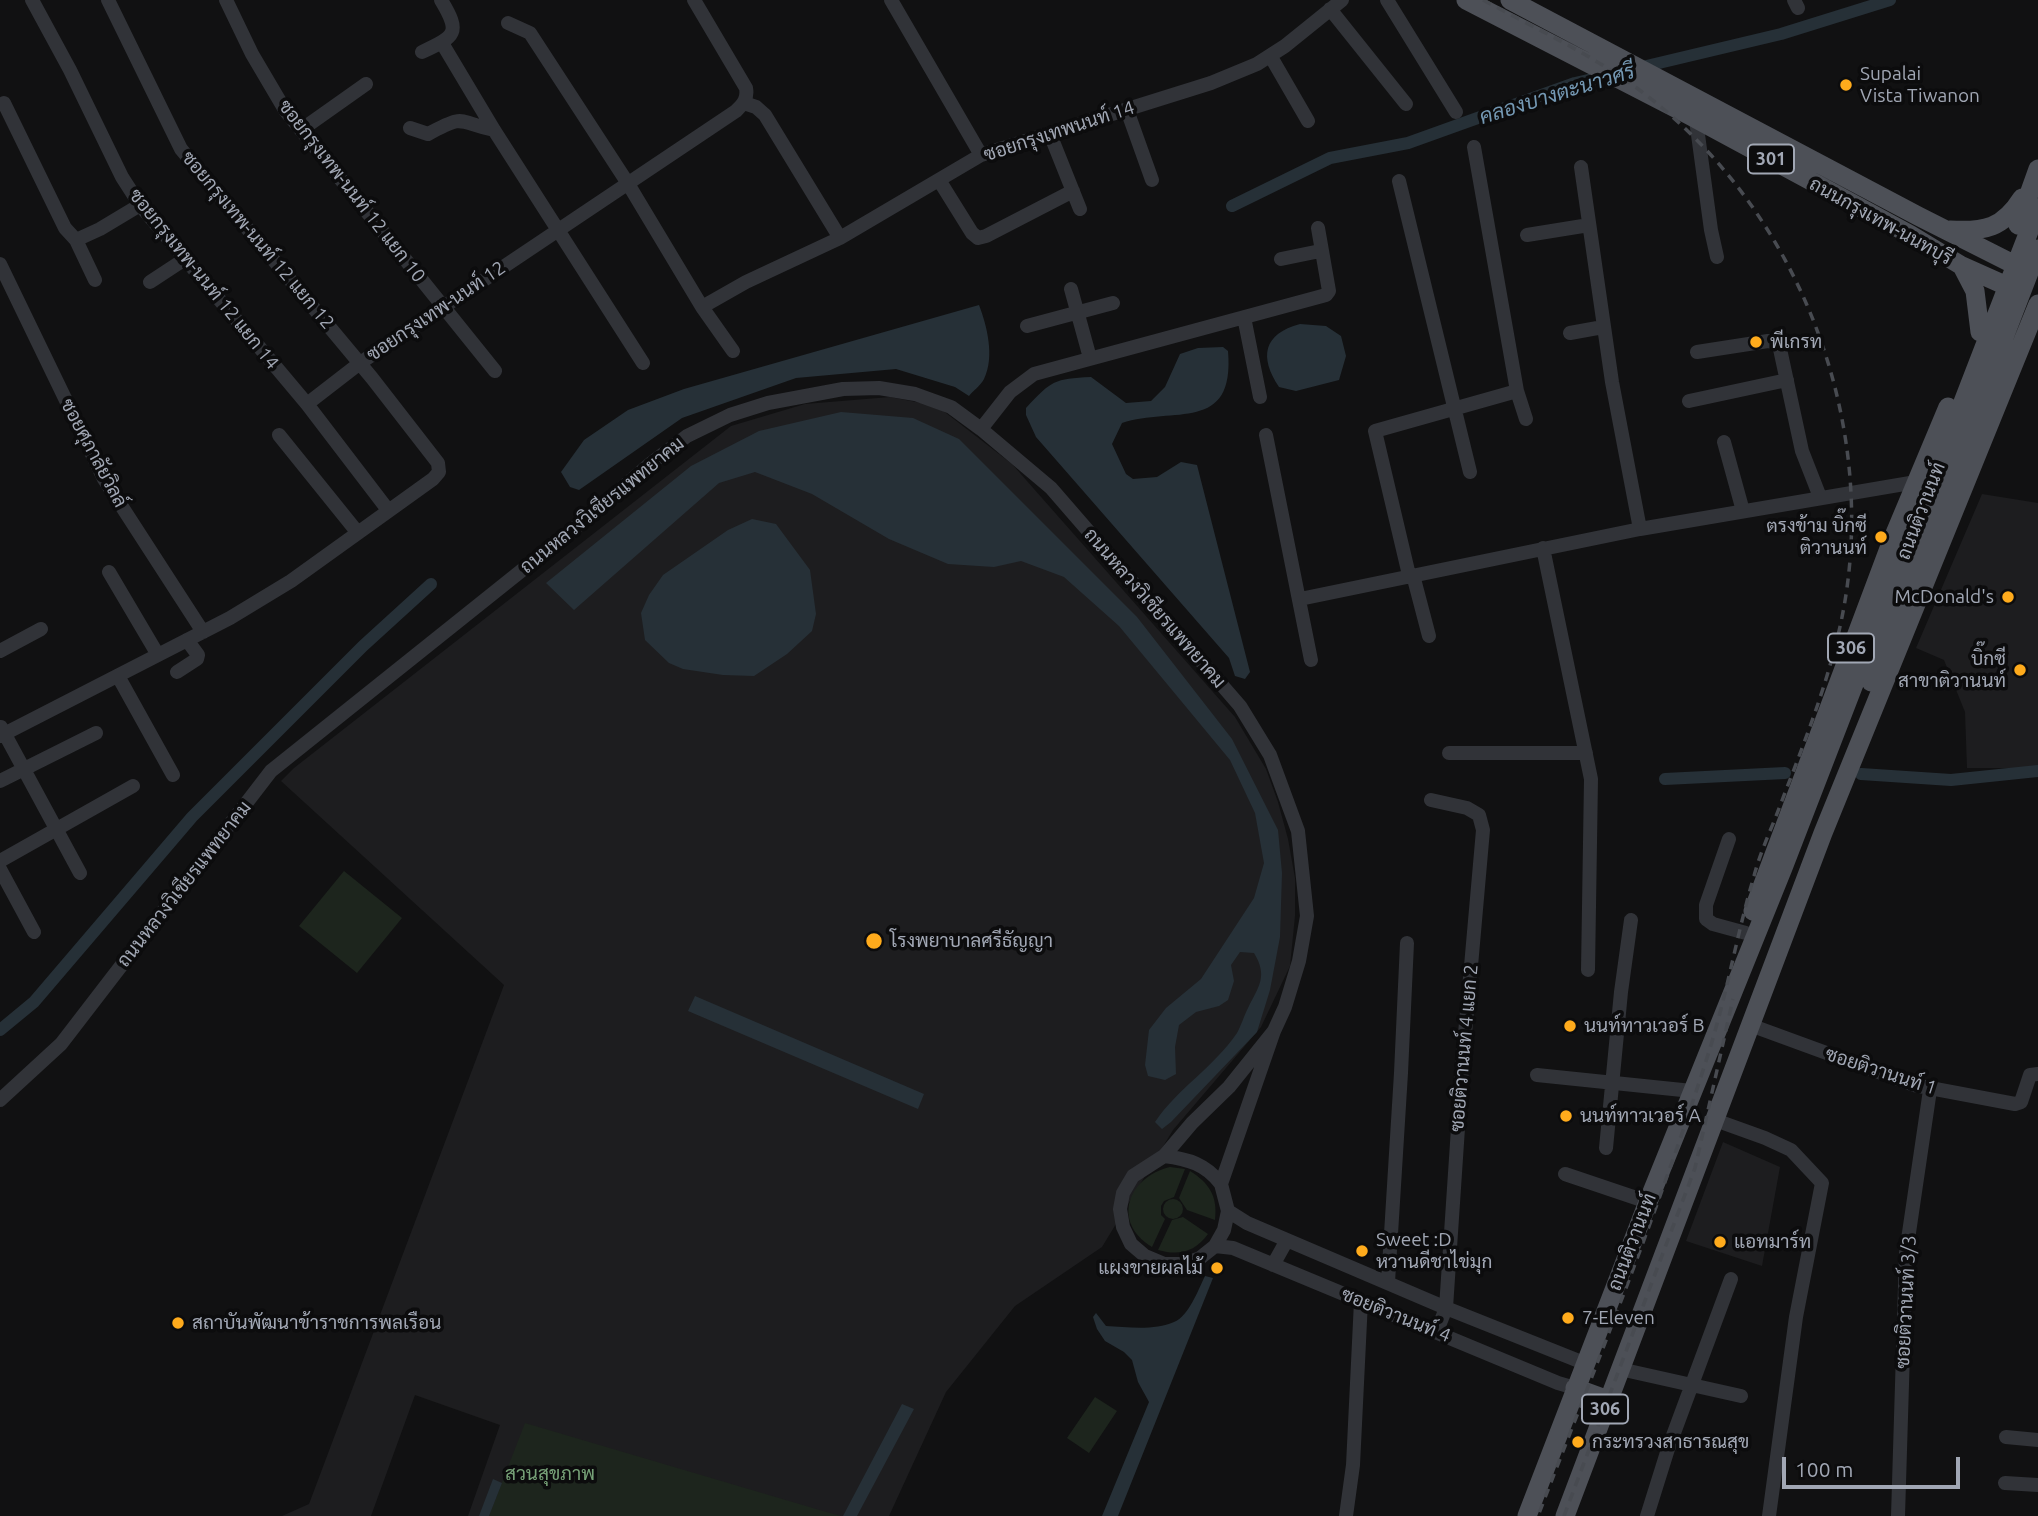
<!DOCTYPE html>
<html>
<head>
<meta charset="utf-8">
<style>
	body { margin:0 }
	#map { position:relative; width:2038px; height:1516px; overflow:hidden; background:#111112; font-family:Ubuntu,sans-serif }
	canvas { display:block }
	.scale { position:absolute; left:1782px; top:1457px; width:178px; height:32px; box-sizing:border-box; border:4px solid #a1a7b4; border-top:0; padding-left:9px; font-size:21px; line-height:24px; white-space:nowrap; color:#a1a7b4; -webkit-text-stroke:5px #0c0c0d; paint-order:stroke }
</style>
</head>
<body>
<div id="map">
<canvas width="2038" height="1516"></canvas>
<div class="scale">100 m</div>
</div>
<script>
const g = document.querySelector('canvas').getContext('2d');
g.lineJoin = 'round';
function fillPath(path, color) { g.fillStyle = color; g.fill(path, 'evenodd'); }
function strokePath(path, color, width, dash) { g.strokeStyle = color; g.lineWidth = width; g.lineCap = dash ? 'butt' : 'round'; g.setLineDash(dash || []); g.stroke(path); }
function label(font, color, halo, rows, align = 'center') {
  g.font = font + ' Ubuntu,Sarabun,sans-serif'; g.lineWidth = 7; g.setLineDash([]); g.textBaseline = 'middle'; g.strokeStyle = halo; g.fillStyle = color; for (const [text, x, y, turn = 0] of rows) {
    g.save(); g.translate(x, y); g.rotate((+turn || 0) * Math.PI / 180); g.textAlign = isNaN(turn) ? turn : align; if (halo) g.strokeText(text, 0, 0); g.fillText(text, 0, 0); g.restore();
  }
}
fillPath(new Path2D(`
	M890 397 937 406 1012 464 1235 717 1266 769 1278 802 1288 839 1295 878V916L1290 966 1261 1027 1173 1130 1102 1247 1015 1306 946 1392 889 1516H468L500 1425 415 1395 371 1516H282L309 1504 504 985 281 781 294 768 731 426 805 404Z
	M1982 494 2038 503V768H1967L1965 712 1944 660 1916 648Z
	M1723 1142 1780 1167 1762 1266 1686 1241Z`), '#1d1d1f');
fillPath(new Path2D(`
	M344 871 402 918 357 973 299 926Z
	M1170 1167 1185 1169 1174 1197 1164 1201 1161 1206V1215L1165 1219 1152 1247C1111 1222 1128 1177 1170 1167Z
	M1190 1171C1209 1183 1218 1196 1215 1220L1187 1210 1179 1198Z
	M1163 1209a10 10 0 1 1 20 0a10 10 0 1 1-20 0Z
	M1183 1217 1208 1234C1195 1252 1179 1256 1158 1250L1172 1220Z
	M1095 1397 1117 1411 1089 1453 1067 1438Z
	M525 1423 823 1511 841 1516H489Z`), '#1d251d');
fillPath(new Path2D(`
	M979 305C987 326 995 357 984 379 981 385 973 391 969 396L955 387 896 369 796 378 682 418 579 490 570 487 561 472 584 440 628 410 684 389Z
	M1300 324 1326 326 1341 336 1346 356 1339 380 1296 391 1279 387C1259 357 1263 334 1300 324Z
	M1223 347 1228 351C1235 434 1173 406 1122 423L1112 444 1126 474 1133 479 1157 477 1181 462 1197 465 1250 672 1245 679 1235 676 1229 658 1036 437 1026 415V408C1052 380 1054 379 1091 377L1126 403 1151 401 1165 387 1180 354 1198 348Z
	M841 412 913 418 959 439 1137 617 1232 739 1278 830 1282 873 1280 937 1270 990 1257 1032 1171 1122 1162 1129 1155 1122C1177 1089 1214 1067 1237 1033 1241 1026 1244 1016 1248 1008 1259 986 1268 976 1254 953L1240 952 1231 965 1234 981 1228 1000 1219 1006 1196 1012 1179 1025 1175 1047 1176 1074 1165 1080 1148 1076 1145 1065 1149 1030 1166 1008 1201 979 1254 898 1264 863 1255 813 1230 760 1119 626 1064 577 1021 561 994 567 948 564 889 539 812 494 755 472 719 483 574 610 546 583 691 466 759 431Z
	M752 519 776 524 810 570 816 614 812 631 787 654 754 676 723 675 683 669 669 663 645 640 641 613 649 595 663 575 728 530Z
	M695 996 924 1094 918 1109 688 1011Z
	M1205 1276 1213 1278 1118 1516H1102L1149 1402 1138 1382 1132 1360 1124 1352 1105 1341 1097 1329 1093 1317 1096 1313 1106 1326C1127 1327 1154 1331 1174 1322 1189 1316 1198 1290 1205 1276Z
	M902 1404 914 1409 857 1516H843Z
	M493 1479 502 1483 489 1516H479Z`), '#263037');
strokePath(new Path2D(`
	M1638 68 1781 34 1890 0
	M1232 206 1330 158 1408 143 1575 83 1610 75
	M1861 774 1951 780 2038 771
	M1665 779 1785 773
	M0 1030 34 1002 192 817 363 646 431 584`), '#263037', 12);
strokePath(new Path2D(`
	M32 0 70 70 122 177 140 205 307 404
	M226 0 252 54 285 110 495 371
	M891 0 981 155
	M1387 0 1456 112
	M1794 0 1798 8
	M1330 9 1406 104
	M508 23 530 33 627 182 702 307 733 351
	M442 43 494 130 643 363
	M422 52C456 36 461 33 441 0
	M1271 57 1308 121
	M4 103 65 228 76 240 100 229 140 205
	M744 103 756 107 765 115 840 238
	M1127 110 1152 180
	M1696 120 1711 230 1717 257
	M410 128 428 134C467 113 456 122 494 130
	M301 130 366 84
	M1050 134 1080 209
	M1474 147 1517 391 1526 419
	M1581 167 1612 382 1640 529
	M939 180 972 233 978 238 986 236 1073 191
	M1399 181 1470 472
	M1527 235 1589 225
	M76 240 95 280
	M1281 259 1320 251
	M0 264 104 479 203 632
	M150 282 185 259
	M1071 289 1090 358
	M702 307 746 282 840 238 981 155 1211 83 1257 64 1285 46 1342 0
	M1244 317 1260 397
	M1027 326 1113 303
	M1570 333 1603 327
	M1697 352 1768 341 1776 343 1780 349 1802 451 1820 497
	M1689 401 1787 380
	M981 429 1010 392 1034 374 1326 295 1329 291 1318 228
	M279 435 358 533
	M1266 435 1311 660
	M1724 442 1743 511
	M388 510 307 404 360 363 736 111C743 104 748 99 746 88L694 0
	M1543 548 1591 779 1588 970
	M109 572 158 655
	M1409 575 1375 431 1517 391
	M1413 575 1429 636
	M1300 599 1640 529 1916 482
	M0 651 41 629
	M177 672 197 659 198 655 187 640
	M118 676 173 775
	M1 727 80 873
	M0 736 230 618 291 581 433 479 439 472 438 463 372 378 181 149 108 0
	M1449 753H1586
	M0 781 96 733
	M1431 800 1467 808 1479 815 1483 830 1462 1068 1446 1308 1437 1331
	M1729 839 1706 905V919L1713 924 1746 933
	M0 861 133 786
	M0 869 34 932
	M1750 1025 1914 1085 2015 1104 2021 1102 2030 1075 2038 1074
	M1537 1075 1692 1091
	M0 1100 61 1044 271 771 576 527 650 464 687 436 730 415 768 403 843 389 879 388 915 394 951 407 981 429 1051 488 1240 706 1270 755 1298 831 1307 916 1299 961 1285 1007 1274 1031 1221 1184 1228 1211 1224 1230 1215 1246 1200 1258 1183 1264H1164L1145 1256 1131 1244 1123 1227 1120 1209 1123 1193 1133 1176 1164 1156 1192 1123 1229 1087 1274 1031
	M1715 1120 1765 1138 1791 1150 1822 1183 1796 1317 1769 1516
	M1606 1148 1621 992 1631 920
	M1164 1156C1188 1159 1206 1164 1221 1184
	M1565 1174 1648 1202
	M1228 1211 1247 1223 1446 1308 1584 1363
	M1215 1246 1233 1248 1558 1383 1575 1388
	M1273 1265 1287 1240
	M1388 1282 1401 1073 1407 943
	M1620 1369 1741 1396
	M2006 1437 2038 1440
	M2005 1483 2038 1485
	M1346 1516 1353 1465 1361 1301
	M1647 1516 1668 1449 1731 1279
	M1898 1516 1906 1253 1930 1090`), '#313338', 14);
strokePath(new Path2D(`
	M1466 0 1689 115 1911 235 1962 266 2018 291
	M1510 0 1918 216 2027 271
	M2018 225 2038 169
	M1950 230C1985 232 2003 228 2022 198
	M1962 266 1975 291 1980 332
	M1871 682 2038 249
	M1753 911 1891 543 1948 407
	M1575 1388 1608 1400
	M1527 1516 1648 1202 1783 868 2038 208
	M1565 1516 1823 833 2038 304`), '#4d5057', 19);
strokePath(new Path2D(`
	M1483 0C1544 33 1608 62 1661 107 1814 235 1887 454 1835 647 1820 706 1796 763 1775 819 1767 838 1759 857 1754 876 1736 937 1726 1000 1706 1061 1657 1215 1596 1365 1538 1516
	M1564 1516 1695 1168 1733 999`), '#484b51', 3.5, [9, 7]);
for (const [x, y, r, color] of [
	[1846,85,7,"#ffab1c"],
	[1756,342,7,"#ffab1c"],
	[1881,537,7,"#ffab1c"],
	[2008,597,7,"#ffab1c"],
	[2020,670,7,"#ffab1c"],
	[874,941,9,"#ffab1c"],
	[1570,1026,7,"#ffab1c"],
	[1566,1116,7,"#ffab1c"],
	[1720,1242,7,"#ffab1c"],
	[1362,1251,7,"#ffab1c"],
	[1217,1268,7,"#ffab1c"],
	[1568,1318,7,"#ffab1c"],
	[178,1323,7,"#ffab1c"],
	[1578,1442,7,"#ffab1c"]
]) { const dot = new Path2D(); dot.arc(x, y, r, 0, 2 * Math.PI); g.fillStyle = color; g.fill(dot); strokePath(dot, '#0c0c0d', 2.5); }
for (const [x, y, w] of [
	[1771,159,46],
	[1851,648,46],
	[1605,1409,46]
]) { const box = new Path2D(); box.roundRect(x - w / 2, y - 14.5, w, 29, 5); g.fillStyle = '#0c0c0d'; g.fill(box); strokePath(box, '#a1a7b4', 2); }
label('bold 18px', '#a1a7b4', null, [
	["301",1771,159],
	["306",1851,648],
	["306",1605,1409]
]);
label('19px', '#a1a7b4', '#0c0c0d', [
	["Supalai",1860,74],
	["Vista Tiwanon",1860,96],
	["พีเกรท",1770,342],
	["ตรงข้าม บิ๊กซี",1867,526,"right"],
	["ติวานนท์",1867,548,"right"],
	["McDonald's",1994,597,"right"],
	["บิ๊กซี",2006,659,"right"],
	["สาขาติวานนท์",2006,681,"right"],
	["โรงพยาบาลศรีธัญญา",890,941],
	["นนท์ทาวเวอร์ B",1584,1026],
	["นนท์ทาวเวอร์ A",1580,1116],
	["Sweet :D",1376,1240],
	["หวานดีชาไข่มุก",1376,1262],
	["แอทมาร์ท",1734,1242],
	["แผงขายผลไม้",1203,1268,"right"],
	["7-Eleven",1582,1318],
	["สถาบันพัฒนาข้าราชการพลเรือน",192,1323],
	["กระทรวงสาธารณสุข",1592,1442]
], 'left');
label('19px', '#a1a7b4', '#0c0c0d', [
	["ซอยกรุงเทพนนท์ 14",1059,131,-18],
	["ซอยกรุงเทพ-นนท์ 12 แยก 10",352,191,52],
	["ถนนกรุงเทพ-นนทบุรี",1881,221,29],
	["ซอยกรุงเทพ-นนท์ 12 แยก 12",258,240,50],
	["ซอยกรุงเทพ-นนท์ 12 แยก 14",204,279,51],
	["ซอยกรุงเทพ-นนท์ 12",436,311,-34],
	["ซอยศุภาลัยวิลล์",94,453,62],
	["ถนนหลวงวิเชียรแพทยาคม",602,505,-39],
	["ถนนติวานนท์",1921,511,-69],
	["ถนนหลวงวิเชียรแพทยาคม",1155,608,49],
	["ถนนหลวงวิเชียรแพทยาคม",184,884,-52],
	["ซอยติวานนท์ 4 แยก 2",1464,1048,-85],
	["ซอยติวานนท์ 1",1881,1071,18],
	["ถนนติวานนท์",1632,1242,-69],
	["ซอยติวานนท์ 3/3",1906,1302,-87],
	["ซอยติวานนท์ 4",1396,1315,22]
]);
label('19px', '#76a177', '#0c0c0d', [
	["สวนสุขภาพ",550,1474]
]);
label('italic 21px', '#7498b3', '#0c0c0d', [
	["คลองบางตะนาวศรี",1557,94,-17]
]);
</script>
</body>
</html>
